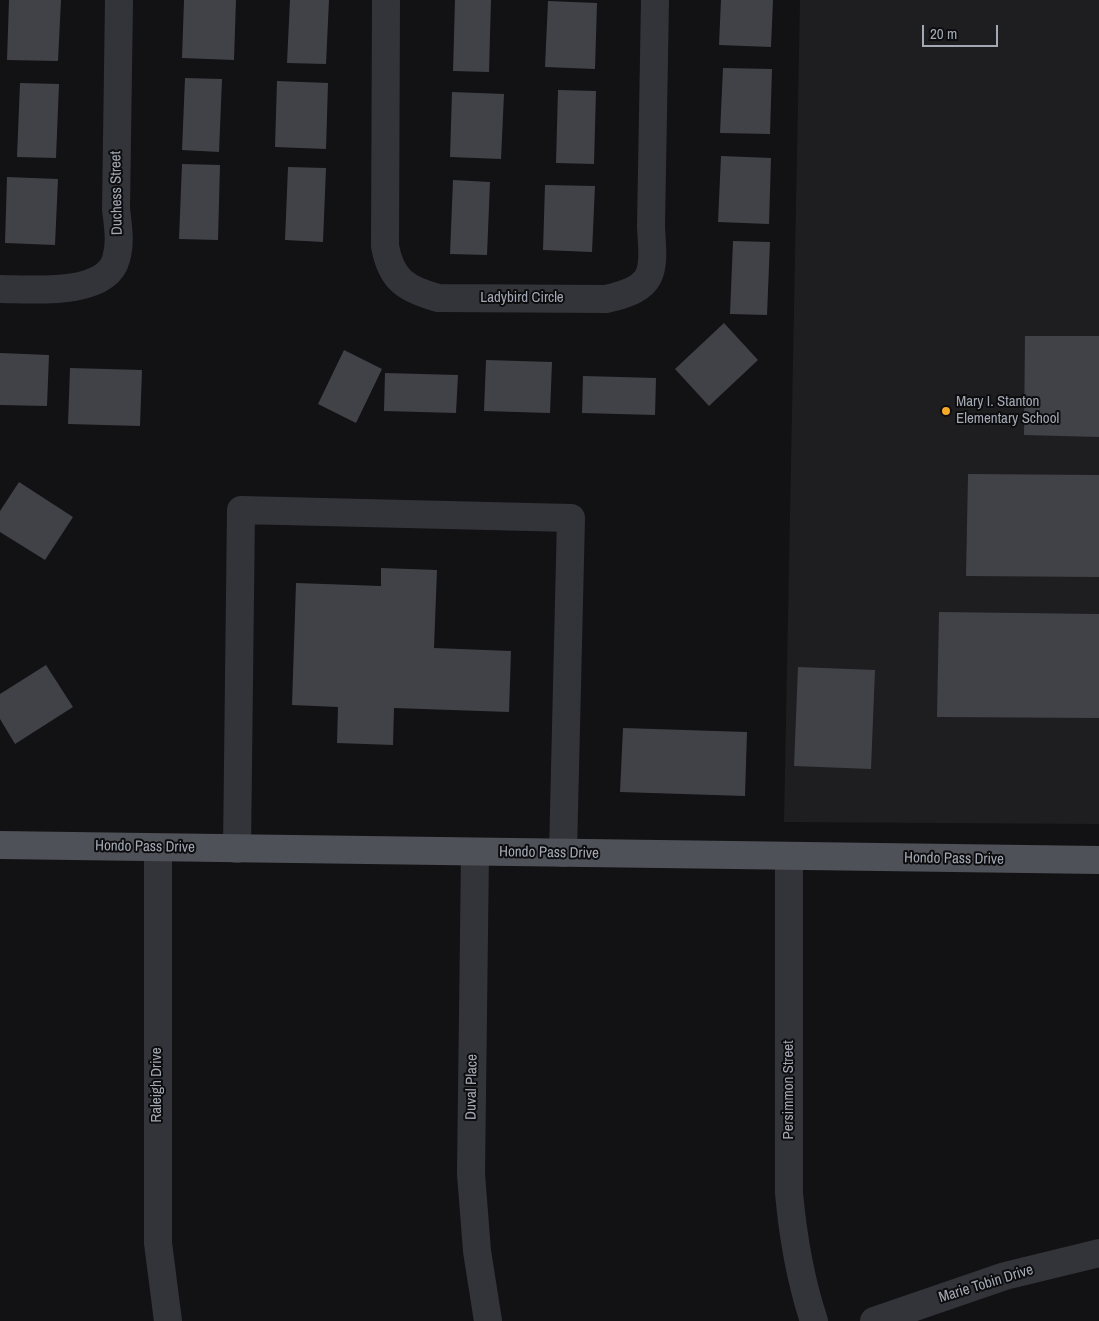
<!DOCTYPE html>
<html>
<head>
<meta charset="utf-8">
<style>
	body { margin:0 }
	#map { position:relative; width:1099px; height:1321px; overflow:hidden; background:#121214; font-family:"Archivo Narrow",sans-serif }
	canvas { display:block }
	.scale { position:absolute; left:922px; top:25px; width:76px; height:22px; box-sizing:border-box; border:2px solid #a3a9b4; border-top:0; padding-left:6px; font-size:15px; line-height:18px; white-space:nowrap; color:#a3a9b4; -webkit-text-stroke:4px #0d0d0f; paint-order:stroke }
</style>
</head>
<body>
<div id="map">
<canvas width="1099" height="1321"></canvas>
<div class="scale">20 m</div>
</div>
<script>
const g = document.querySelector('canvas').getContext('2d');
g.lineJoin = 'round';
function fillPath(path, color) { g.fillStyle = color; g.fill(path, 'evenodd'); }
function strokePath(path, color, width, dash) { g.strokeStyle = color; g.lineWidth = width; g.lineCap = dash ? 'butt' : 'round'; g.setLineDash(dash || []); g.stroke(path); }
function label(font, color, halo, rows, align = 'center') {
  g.font = font + ' "Archivo Narrow",sans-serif'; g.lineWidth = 4; g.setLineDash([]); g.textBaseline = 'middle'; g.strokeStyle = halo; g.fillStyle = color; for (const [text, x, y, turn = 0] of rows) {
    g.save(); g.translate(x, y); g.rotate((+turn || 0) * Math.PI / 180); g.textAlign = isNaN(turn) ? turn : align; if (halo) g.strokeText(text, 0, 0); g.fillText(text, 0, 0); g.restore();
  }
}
fillPath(new Path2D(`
	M800 0H1099V824L784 822Z`), '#1e1e21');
fillPath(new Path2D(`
	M9 0H61L58 61 7 60Z
	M184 0H236L234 60 182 58Z
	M290 0H329L326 64 287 63Z
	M455 0H491L489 72 453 71Z
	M721 0H773L771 47 719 45Z
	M548 1 597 3 595 69 545 67Z
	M723 68 772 69 770 134 720 133Z
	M185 78 222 79 219 152 182 150Z
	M277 81 328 83 326 149 275 147Z
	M20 83 59 84 56 158 17 157Z
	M558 90 596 91 594 164 556 163Z
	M452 92 504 94 501 159 450 157Z
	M721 156 771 158 769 224 718 222Z
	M182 164 220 165 218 240 179 239Z
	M288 167 326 168 323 242 285 240Z
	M7 177 58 179 55 245 5 243Z
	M453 180 490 182 487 255 450 254Z
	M545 185 595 186 592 252 543 250Z
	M733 241 770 242 767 315 730 314Z
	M724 323 758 360 709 406 675 369Z
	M1025 336H1099V437L1024 435Z
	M344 350 382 369 356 423 318 404Z
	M0 353 49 355 47 406 0 405Z
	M486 360 552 362 550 413 484 411Z
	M70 368 142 370 140 426 68 424Z
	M385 373 458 375 456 413 384 411Z
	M583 376 656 378 655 415 582 413Z
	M968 474 1099 475V577L966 576Z
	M19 482 73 517 45 560 0 532V511Z
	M381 568 437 570 434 648 511 651 509 712 394 708 393 745 337 743 338 707 292 705 296 583 381 586Z
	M939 612 1099 614V718L937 717Z
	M46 665 73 707 15 744 0 719V694Z
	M798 667 875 670 871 769 794 766Z
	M623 728 747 732 745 796 620 792Z`), '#414247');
strokePath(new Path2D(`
	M386 0 385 246C391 280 406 289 438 298L606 299C656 288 654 273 651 227L655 0
	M0 289C29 289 106 297 116 259 121 243 118 226 116 209L119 0
	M158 848V1243L168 1321
	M237 849 241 510 571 518 563 853
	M475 852 471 1174 477 1251 488 1321
	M789 856V1193C793 1237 800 1279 814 1321
	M874 1321 1005 1276 1099 1253`), '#333439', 28);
strokePath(new Path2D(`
	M0 845 1099 860`), '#4f5158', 28);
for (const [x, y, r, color] of [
	[946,411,5,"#f5aa28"]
]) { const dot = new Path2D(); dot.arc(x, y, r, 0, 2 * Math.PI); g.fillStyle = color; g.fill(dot); strokePath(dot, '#0d0d0f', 2); }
label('15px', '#a3a9b4', '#0d0d0f', [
	["Duchess Street",117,193,-91],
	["Ladybird Circle",522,298],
	["Hondo Pass Drive",145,847,1],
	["Hondo Pass Drive",549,853,1],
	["Hondo Pass Drive",954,859,1],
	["Raleigh Drive",157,1085,-90],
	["Duval Place",472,1087,-89],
	["Persimmon Street",789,1090,-90],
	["Marie Tobin Drive",986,1284,-17]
]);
label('15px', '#a3a9b4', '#0d0d0f', [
	["Mary I. Stanton",956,402],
	["Elementary School",956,419]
], 'left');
</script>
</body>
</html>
